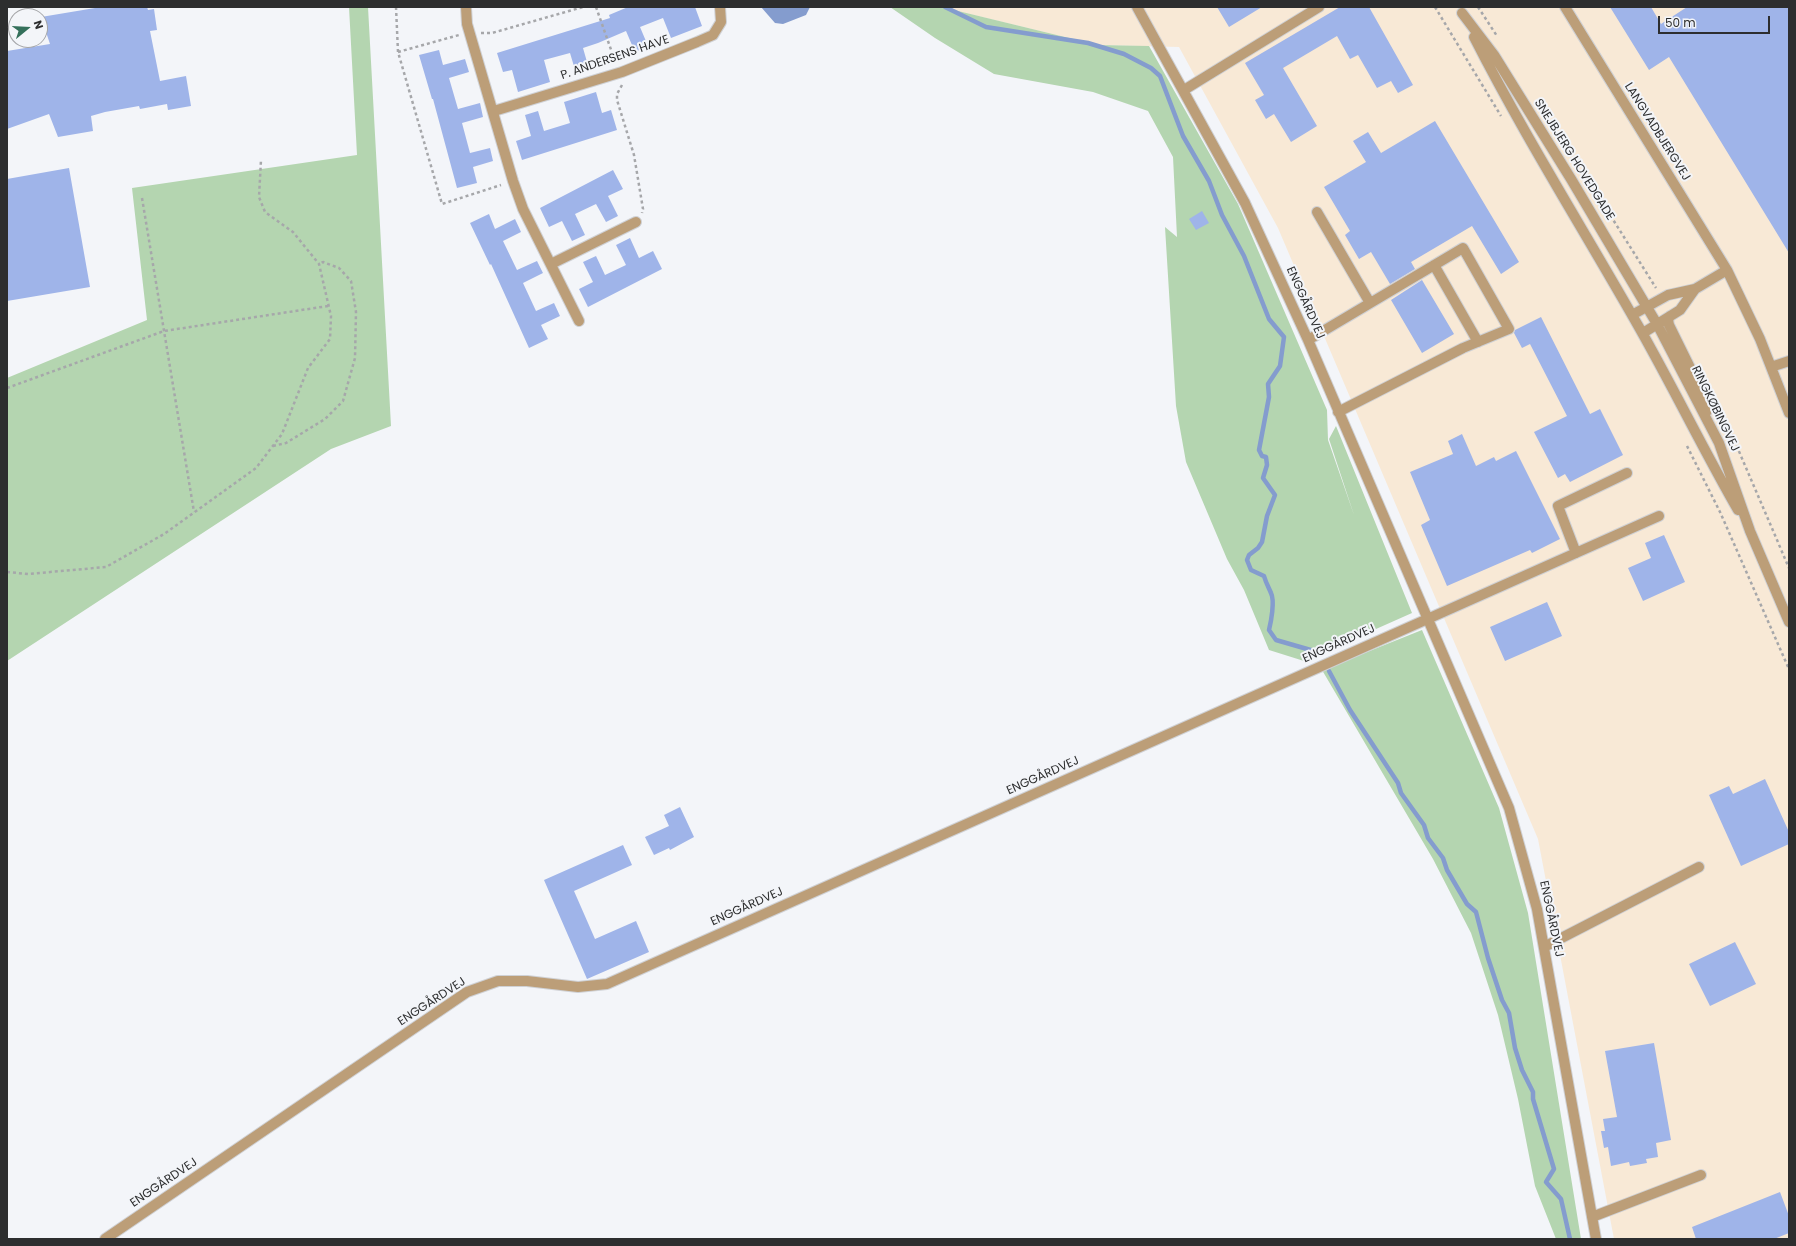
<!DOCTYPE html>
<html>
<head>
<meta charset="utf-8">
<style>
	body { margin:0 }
	#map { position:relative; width:1796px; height:1246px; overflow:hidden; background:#f3f5f9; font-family:Poppins,sans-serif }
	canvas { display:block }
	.frame { position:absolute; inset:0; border:8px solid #2d2e2f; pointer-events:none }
	.north { position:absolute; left:8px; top:8px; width:40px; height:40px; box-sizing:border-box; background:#f3f5f9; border:1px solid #a4a5a8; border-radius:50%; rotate:72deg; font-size:11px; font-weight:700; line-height:16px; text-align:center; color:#2d2e2f }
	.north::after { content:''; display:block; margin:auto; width:14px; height:18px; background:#34705b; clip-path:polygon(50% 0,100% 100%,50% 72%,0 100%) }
	.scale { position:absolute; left:1658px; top:16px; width:112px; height:18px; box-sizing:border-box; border:2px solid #2d2e2f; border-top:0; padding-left:5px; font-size:12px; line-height:14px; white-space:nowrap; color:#2d2e2f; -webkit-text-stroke:3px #f3f5f9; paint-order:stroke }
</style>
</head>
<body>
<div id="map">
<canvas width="1796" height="1246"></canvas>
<div class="frame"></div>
<div class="north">N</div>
<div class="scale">50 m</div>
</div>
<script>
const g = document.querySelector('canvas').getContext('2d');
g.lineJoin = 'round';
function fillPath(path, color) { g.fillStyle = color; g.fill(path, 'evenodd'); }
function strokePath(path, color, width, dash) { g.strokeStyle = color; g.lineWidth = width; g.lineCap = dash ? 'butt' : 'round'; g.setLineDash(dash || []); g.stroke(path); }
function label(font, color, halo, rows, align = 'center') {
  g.font = font + ' Poppins,sans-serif'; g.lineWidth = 4; g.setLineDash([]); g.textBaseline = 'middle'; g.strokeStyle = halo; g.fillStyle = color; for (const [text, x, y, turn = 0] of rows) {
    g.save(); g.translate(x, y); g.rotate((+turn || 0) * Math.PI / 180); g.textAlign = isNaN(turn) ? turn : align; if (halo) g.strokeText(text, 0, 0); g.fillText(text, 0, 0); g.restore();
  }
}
fillPath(new Path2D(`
	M951 7H1789V1239H1614L1538 839 1278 228 1179 47 1098 45 953 10Z`), '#f8e9d6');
fillPath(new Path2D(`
	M349 7H368L391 426 331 449 7 661V378L147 320 132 188 357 155Z
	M890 7H951L954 10 1098 45 1149 46 1238 204 1327 410 1328 440 1354 515 1329 439 1336 426 1412 613 1304 661 1269 650 1244 590 1227 559 1186 462 1176 406 1165 227 1177 237 1173 157 1148 111 1093 92 994 74 935 38Z
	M1422 630 1499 808 1528 913 1581 1239H1556L1535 1186 1518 1099 1498 1015 1471 933 1433 859 1322 670Z`), '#b4d5b0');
fillPath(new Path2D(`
	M761 7H810L806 15 783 24 775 23Z`), '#849cce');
strokePath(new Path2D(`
	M945 7 986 27 1088 43 1124 54 1151 68 1160 76 1183 136 1209 181 1222 215 1244 256 1269 319 1284 337 1280 366 1268 384 1269 397 1259 450 1262 456 1266 457 1267 465 1263 478 1275 495 1267 516 1262 542 1258 548 1249 555 1247 560 1251 570 1264 576C1266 583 1268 586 1271 593 1275 601 1271 622 1269 630L1276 640 1321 653
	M1329 671 1350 710 1398 783 1401 793 1424 825 1428 838 1443 858 1447 870 1467 904 1476 912 1488 958 1502 1000 1509 1013 1515 1048 1522 1070 1533 1092V1099L1554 1169 1546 1182 1561 1199 1570 1239`), '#849cce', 4.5);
fillPath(new Path2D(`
	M101 7H147L148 10 154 9 157 30 150 31 160 81 186 76 191 106 168 110 167 104 140 109 139 106 105 112 91 116 93 131 58 137 49 114 7 129V51L50 44 41 17Z
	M628 7H695L702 26 671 38 663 18 640 27 648 46 635 52 626 31 598 43 583 48 589 69 576 73 570 53 544 60 550 82 518 92 512 70 503 72 497 53 610 18 609 15Z
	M1217 7H1262L1229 27Z
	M1340 7H1369L1413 85 1398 93 1391 81 1377 88 1358 55 1350 59 1337 36 1283 68 1317 126 1291 142 1274 114 1266 119 1255 100 1264 95 1245 63Z
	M1610 7H1651L1661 24 1687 7H1789V253L1669 57 1649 70Z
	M439 50 443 65 465 59 469 72 449 78 458 109 480 103 483 117 462 123 470 153 490 148 493 161 473 167 477 183 457 188 433 99H432L419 55Z
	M596 92 602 113 611 110 617 130 522 160 516 141 531 136 525 115 538 111 544 131 570 123 564 102Z
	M1435 121 1519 262 1501 274 1472 226 1411 262 1415 269 1390 284 1371 252 1359 259 1345 235 1350 231 1324 187 1366 162 1353 141 1368 132 1381 153Z
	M69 168 90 287 7 301V179Z
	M613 170 623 189 608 196 618 216 606 222 596 204 575 214 585 235 572 241 562 221 549 227 540 208Z
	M1202 211 1209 223 1196 230 1189 219Z
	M489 214 495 229 515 219 521 232 503 241 517 270 537 261 543 273 523 283 536 311 554 303 560 316 541 325 548 339 529 348 491 264 490 265 470 223Z
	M630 238 639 258 653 251 662 269 588 307 579 289 593 282 583 262 596 256 605 275 626 265 616 245Z
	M1422 280 1454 334 1422 353 1391 300Z
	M1541 317 1590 414 1600 409 1623 455 1570 482 1565 474 1558 478 1534 432 1567 416 1530 344 1522 348 1514 333 1515 330Z
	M1462 434 1476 466 1494 457 1496 461 1516 451 1560 539 1532 553 1530 550 1447 586 1421 525 1430 520 1410 472 1453 454 1448 441Z
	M1664 535 1685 582 1643 601 1628 568 1651 558 1645 543Z
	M1547 602 1562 636 1505 661 1490 627Z
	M1765 779 1789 832V844L1741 866 1709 795 1729 786 1733 794Z
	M680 807 694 837 670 850 669 848 654 855 645 837 669 826 664 815Z
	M623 845 632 865 574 891 595 939 636 921 649 952 587 979 544 880Z
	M1735 942 1756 984 1710 1006 1689 964Z
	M1654 1043 1671 1140 1656 1143 1658 1157 1646 1159 1647 1163 1630 1166 1629 1162 1611 1166 1608 1147 1604 1148 1601 1131H1605L1603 1119 1617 1117 1605 1051Z
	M1780 1192 1789 1216V1233L1774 1239H1696L1692 1227Z`), '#9fb4e9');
const minor = new Path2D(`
	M466 7 467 24 513 181 523 209 579 321
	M1137 7 1245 203 1308 340 1509 808 1537 909 1596 1239
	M1565 7 1727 270 1760 339 1789 413
	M1462 13 1494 55 1571 179 1657 324 1719 443 1750 531 1789 622
	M1474 37C1525 137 1585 232 1640 329 1674 389 1704 451 1738 510
	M1184 90 1319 7
	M494 111 622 72 697 42 713 35 721 22 720 7
	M1317 212 1370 303
	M551 264 636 222
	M1434 265 1478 342
	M1632 315 1668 295 1695 289 1727 270
	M1670 316 1668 320 1669 325 1703 394 1707 411
	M1643 333 1680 310 1695 289
	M1308 340 1463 248 1509 329 1463 348 1338 412
	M1771 367 1789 361
	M1576 553 1558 506 1627 473
	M1544 947 1699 867
	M1592 1217 1701 1175
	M105 1239 467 992 498 981H527L578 987 607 984 1659 516`);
strokePath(minor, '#cfd1d5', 12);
strokePath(new Path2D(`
	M396 7 398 52 442 204 501 185
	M596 7 615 61
	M1435 7 1501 116
	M1478 7 1497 36
	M481 33H492L583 7
	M398 52 459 35
	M622 85 617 94V100L634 155 643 209 642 213
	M1585 175 1656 288
	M142 198 194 512
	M7 388 164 331 328 306
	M1720 407 1789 568
	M273 446 286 443 325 419 343 401 355 358 356 312 351 281 339 268 323 262 319 264
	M1687 446 1720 512 1789 669
	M7 572 28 574 106 567 164 534 256 468 282 434 308 368 330 339 331 316 319 264 293 232 265 212 259 197 261 160`), '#a6a7aa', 2.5, [3, 3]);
strokePath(minor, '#bc9e78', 10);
label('12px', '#2d2e2f', '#f3f5f9', [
	["P. ANDERSENS HAVE",615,58,-19],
	["LANGVADBJERGVEJ",1657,132,58],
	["SNEJBJERG HOVEDGADE",1574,160,58],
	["ENGGÅRDVEJ",1305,303,66],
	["RINGKØBINGVEJ",1715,409,64],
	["ENGGÅRDVEJ",1339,644,-24],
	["ENGGÅRDVEJ",1043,776,-24],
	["ENGGÅRDVEJ",747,907,-24],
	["ENGGÅRDVEJ",1551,919,78],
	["ENGGÅRDVEJ",432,1002,-33],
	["ENGGÅRDVEJ",164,1183,-34]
]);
</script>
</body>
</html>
